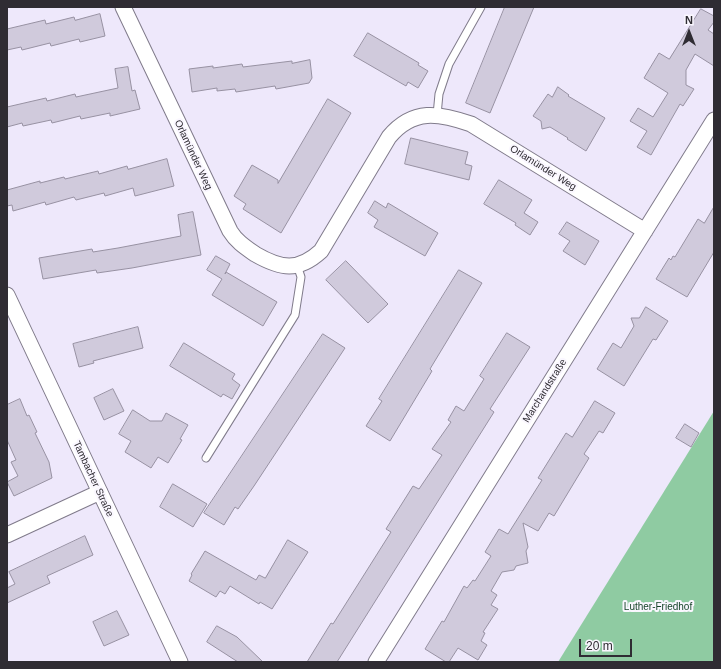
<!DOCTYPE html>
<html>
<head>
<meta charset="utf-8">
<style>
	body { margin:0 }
	#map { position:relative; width:721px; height:669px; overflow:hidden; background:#eee8fb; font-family:Arial,sans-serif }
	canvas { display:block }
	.frame { position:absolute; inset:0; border:8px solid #2f2c33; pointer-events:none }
	.north { position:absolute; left:669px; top:12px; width:40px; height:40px; -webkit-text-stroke:3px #faf7ff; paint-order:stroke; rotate:0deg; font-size:11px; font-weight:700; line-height:16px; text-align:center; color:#2f2c33 }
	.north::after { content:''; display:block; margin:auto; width:14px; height:18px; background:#2f2c33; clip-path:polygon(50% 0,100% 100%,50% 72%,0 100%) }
	.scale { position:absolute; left:579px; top:639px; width:53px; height:18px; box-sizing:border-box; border:2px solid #2f2c33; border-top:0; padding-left:5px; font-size:12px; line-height:14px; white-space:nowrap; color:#2f2c33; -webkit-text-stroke:3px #faf7ff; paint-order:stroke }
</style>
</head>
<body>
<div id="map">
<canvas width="721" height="669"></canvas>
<div class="frame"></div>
<div class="north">N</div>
<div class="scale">20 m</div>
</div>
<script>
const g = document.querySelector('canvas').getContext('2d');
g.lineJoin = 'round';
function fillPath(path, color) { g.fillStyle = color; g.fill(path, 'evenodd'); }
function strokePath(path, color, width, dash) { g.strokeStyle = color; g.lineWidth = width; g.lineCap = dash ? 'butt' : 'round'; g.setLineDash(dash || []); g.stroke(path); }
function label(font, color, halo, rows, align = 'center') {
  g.font = font + ' Arial,sans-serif'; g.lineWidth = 4; g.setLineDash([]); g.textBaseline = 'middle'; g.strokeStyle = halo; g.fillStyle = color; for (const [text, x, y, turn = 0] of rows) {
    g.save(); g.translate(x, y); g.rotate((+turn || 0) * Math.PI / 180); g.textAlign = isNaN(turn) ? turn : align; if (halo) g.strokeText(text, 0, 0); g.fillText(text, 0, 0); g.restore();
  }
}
fillPath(new Path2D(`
	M714 411V662H558Z`), '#8fcba2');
const building = new Path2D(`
	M505 7H534L490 113 466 103Z
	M701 9 714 16V22L708 30 714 34V66L695 54 686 70V85L694 89 683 106 680 104 651 155 637 147 647 131 630 121 638 108 653 117 668 93 644 78 659 53 669 59Z
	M100 14 105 36 80 42 79 39 51 46 50 43 22 50 21 47 7 50V29L45 20 46 24 74 17 75 20Z
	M368 33 419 63 418 65 428 71 418 88 408 82 406 86 354 56Z
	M310 60 312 78 309 83 276 89 275 86 236 92 235 89 217 91V88L192 92 189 69 213 66V68L242 64 243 67 292 61V63Z
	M128 67 132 91 135 90 140 109 110 116V113L81 119 80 116 52 123 51 120 23 126 22 123 7 127V107L46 98 47 101 75 94 76 97 118 88 115 69Z
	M558 87 569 95 568 96 605 118 586 151 567 139 568 138 550 127 542 129 541 121 533 116 548 94 552 97Z
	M328 99 351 113 281 233 243 209 246 204 234 196 252 165 278 180V183Z
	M411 138 468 152 465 164 472 166 469 180 405 164Z
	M167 159 174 186 135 196 133 188 105 196 104 193 76 200 74 197 46 205 45 202 13 211 12 205 7 206V190L40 181V183L64 177 65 179 98 171 99 174 127 166 128 169Z
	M499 180 532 200 524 213 538 222 530 235 515 225 516 223 484 204Z
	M375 201 386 208 388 203 438 233 425 256 374 227 378 220 368 213Z
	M714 207V252L687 297 656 279 669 258 671 260 673 256 675 257 698 219 704 223Z
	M193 212 201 255 132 268 97 273 96 270 43 279 39 258 92 249 93 252 118 248 181 236 178 215Z
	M567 222 599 241 585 265 563 251 570 241 559 234Z
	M216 256 230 264 225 274 226 272 277 302 263 326 212 295 222 279 207 270Z
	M346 261 388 304 368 323 326 280Z
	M459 270 482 283 430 369 432 371 390 441 366 426 382 401 379 399Z
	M646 307 668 321 656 340 653 339 624 386 597 369 613 343 621 348 634 326 631 318H639Z
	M138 327 143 348 93 361 94 363 79 367 73 344Z
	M507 333 530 347 490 409 494 412 337 662H307L331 623 333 624 391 532 386 529 413 486 419 489 442 455 432 449 451 422 448 420 456 406 464 411 484 379 480 376Z
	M323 334 345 348 254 486 238 509 235 507 224 525 204 513Z
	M184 343 235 374 232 379 240 385 232 399 223 394 221 397 170 366Z
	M113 389 124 411 104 420 94 398Z
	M20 399 27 416 29 415 37 432 35 433 49 462 52 478 14 496 7 482 18 476 11 462 16 460 7 440V405Z
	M595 401 615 413 603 433 599 431 584 454 589 458 554 516 549 513 538 531 523 523 528 547 526 551 528 563 516 566 514 570 502 572 491 591 497 595 491 605 498 609 483 632 485 633 481 641 487 645 478 660 458 648 449 662H446L425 649 442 621 444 622 464 586 467 588 473 580 475 581 491 556 485 552 499 529 508 534 542 480 538 478 566 433 572 437Z
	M133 410 150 421H162L166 413 188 425 180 439 182 440 168 463 158 457 151 468 125 452 131 441 119 434Z
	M685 424 699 433 691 447 676 438Z
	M173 484 207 504 193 527 160 507Z
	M85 536 93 555 47 576 50 583 7 603V588L15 584 9 572Z
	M288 540 308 552 272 609 260 602 259 604 230 586 225 594 220 591 216 597 189 581 192 575 191 574 205 551 256 580 259 575 265 578Z
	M117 611 129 635 104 646 93 622Z
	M217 626 237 637 263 662H238L207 642Z`);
fillPath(building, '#d0cadc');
strokePath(building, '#9791a2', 1);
const lane = new Path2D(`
	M437 115 439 94 449 64 481 7
	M206 458 295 315 301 277 297 265`);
const street = new Path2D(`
	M123 7 230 231C236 241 245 247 255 254 281 269 298 272 321 251L389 137C413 108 439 113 471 124L645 231
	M7 295 180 662
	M7 535 100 492
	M376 662 714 120`);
strokePath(lane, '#807b8b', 9);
strokePath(street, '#807b8b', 17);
strokePath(lane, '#fff', 7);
strokePath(street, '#fff', 15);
label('10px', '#2f2c33', '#faf7ff', [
	["Orlamünder Weg",193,155,65],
	["Orlamünder Weg",543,168,32],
	["Marchandstraße",545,391,-58],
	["Tambacher Straße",93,479,65]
]);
label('10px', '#164429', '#faf7ff', [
	["Luther-Friedhof",658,607]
]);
</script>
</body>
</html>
